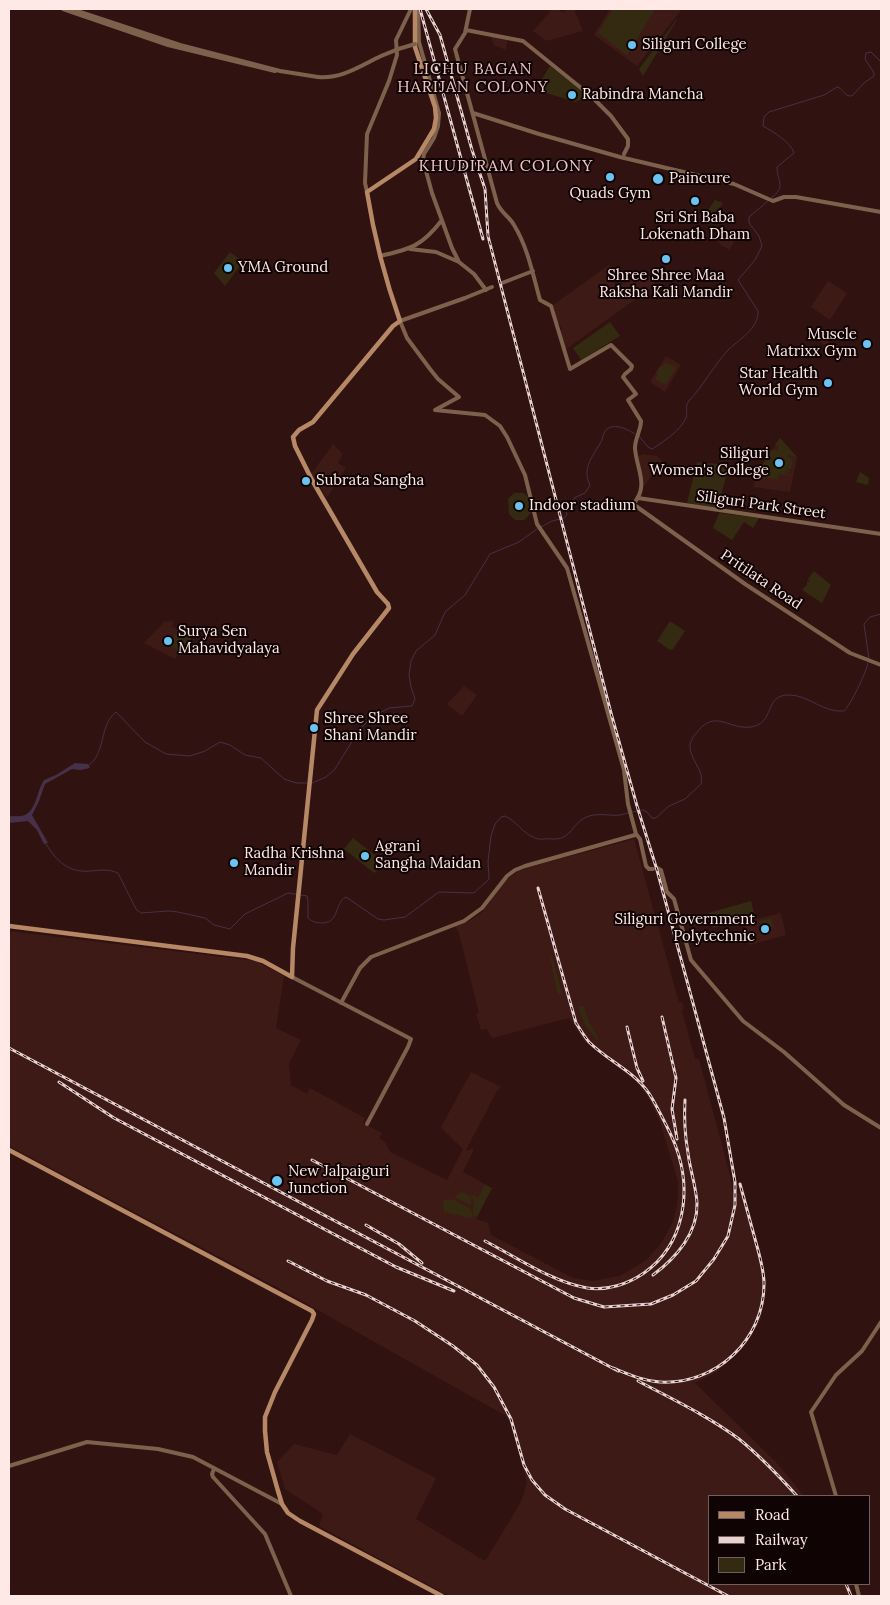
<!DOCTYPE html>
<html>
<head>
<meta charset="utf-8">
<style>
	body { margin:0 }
	#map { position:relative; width:890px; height:1605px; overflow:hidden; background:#301210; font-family:Lora,serif }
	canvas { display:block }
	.frame { position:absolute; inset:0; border:10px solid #ffe9e7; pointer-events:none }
	.legend { position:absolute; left:708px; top:1495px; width:162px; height:90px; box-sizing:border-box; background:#0f0403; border:1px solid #6f605e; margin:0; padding:6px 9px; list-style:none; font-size:15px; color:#ffe9e7 }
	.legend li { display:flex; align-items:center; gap:10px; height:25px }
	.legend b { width:25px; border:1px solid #6f605e }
</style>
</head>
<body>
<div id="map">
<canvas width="890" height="1605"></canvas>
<div class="frame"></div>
<ul class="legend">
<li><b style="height:6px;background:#b78866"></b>Road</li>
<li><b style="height:6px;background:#e8d1cf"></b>Railway</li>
<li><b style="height:14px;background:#342a11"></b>Park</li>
</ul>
</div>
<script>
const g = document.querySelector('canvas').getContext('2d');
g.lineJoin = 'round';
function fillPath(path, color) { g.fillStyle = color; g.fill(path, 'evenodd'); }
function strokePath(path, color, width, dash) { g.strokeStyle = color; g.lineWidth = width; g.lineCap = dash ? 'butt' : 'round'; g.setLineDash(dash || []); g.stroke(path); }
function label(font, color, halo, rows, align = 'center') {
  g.font = font + ' Lora,serif'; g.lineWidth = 4; g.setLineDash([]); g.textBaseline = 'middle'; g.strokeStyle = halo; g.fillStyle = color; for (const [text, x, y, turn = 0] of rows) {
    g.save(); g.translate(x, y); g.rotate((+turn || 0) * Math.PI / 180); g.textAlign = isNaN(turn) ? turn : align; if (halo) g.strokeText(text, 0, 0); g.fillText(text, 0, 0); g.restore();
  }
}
fillPath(new Path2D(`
	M551 9H558L563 13 567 9H574L583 31 546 41 533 31 550 12 549 10Z
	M610 9H682L637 66 594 35Z
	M490 35 508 38 506 50 494 45Z
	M724 235 734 242 729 250 718 243Z
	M609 265 616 274 610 278 616 286 627 282 645 270 654 284V286L565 350 560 331 562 329 558 323 553 305Z
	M828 281 847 293 830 320 811 307Z
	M825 327 835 334 826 346 818 340 823 334 821 332Z
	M666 356 681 365 665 392 650 382Z
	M780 438 797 457 790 492 753 487 759 470Z
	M333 444 343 454 338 463 346 468 327 498 311 474Z
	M644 454 656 456 663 461 643 487 638 456Z
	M170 620 174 623 172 626 177 630 182 624 195 633 175 659 144 643 165 621 168 622Z
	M464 686 477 695 462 716 447 704Z
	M634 839 679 1003 682 1002 684 1007 682 1011 695 1059H699L731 1179 733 1196 744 1190 767 1281 765 1301 760 1321 744 1347 718 1371 695 1383 776 1462 804 1496H709V1584H850L853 1596H449L319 1526 323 1514 285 1489 277 1462 294 1444 337 1455 350 1434 436 1478 416 1519 485 1561 521 1502 527 1483 514 1430 506 1416 284 1291 9 1146V931L256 961 284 976 276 1028 301 1040 289 1063 291 1085 307 1094 310 1088 365 1118 363 1123 382 1133 379 1138 385 1142 390 1152 447 1180 463 1149 441 1127 471 1072 501 1087 497 1091 466 1150 468 1151 472 1148 474 1149 463 1172 492 1188 476 1219 488 1223 491 1235 573 1278 592 1281 620 1276 645 1261 660 1245 673 1222 676 1210 678 1198V1181L660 1122 648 1097 639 1084 584 1041 569 1018 492 1038 487 1029 481 1030 476 1014 479 1013 459 933 455 926 471 920 482 912 503 883 519 870Z
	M781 913 786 935 750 945 744 922Z`), '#3e1a17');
fillPath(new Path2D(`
	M613 9H655L627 55 598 33Z
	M677 19V20L643 76 639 69Z
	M550 66 586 94V97L575 102 540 91V82Z
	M715 200 723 203 714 216 707 212Z
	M230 252 243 262 225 286 214 273Z
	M610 322 620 336 581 360 573 348Z
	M665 363 677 367 665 385 655 379 658 374 656 373 659 367 661 368Z
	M780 438 797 457 788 455V457L793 459H790L793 461 791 469H787L790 472 786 471 785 473 793 476 779 474 778 480 757 475 771 450 778 451 779 446 775 445Z
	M697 462 729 465 718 508 687 503Z
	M860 472 869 478 868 485 856 482Z
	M514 493H524L530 499 531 513 524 520H515L509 514 508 499Z
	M719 513H720L759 518 753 528 744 522 732 540 713 528Z
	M814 571 831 585 822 603 802 590 807 585V581L809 582 810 581 808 579Z
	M670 621 685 631 673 649 670 650 657 641Z
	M180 631 191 638 181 652 168 644 173 636Z
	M353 838 385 863 374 873 344 849Z
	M751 901 755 916 713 928 708 913Z
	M771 918 773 927 761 930 759 921Z
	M552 956 562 994 558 995 550 957Z
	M583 1005 589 1022 599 1039 597 1040 585 1025 578 1007Z
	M485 1185 492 1188 477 1217 474 1216 472 1209 475 1208 473 1207 474 1201 471 1194 478 1198Z
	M463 1192 471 1197V1205L455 1197 458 1194Z
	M452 1199 471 1209 473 1216 470 1218 444 1212 443 1201Z`), '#342a11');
fillPath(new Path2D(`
	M75 763 88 764 90 768 80 770 72 769 45 784 39 801 32 815 48 843 44 844 37 830 28 821 9 823V816C14 816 20 817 25 815 37 809 37 790 44 780L56 775Z`), '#473148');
strokePath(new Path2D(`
	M771 198C787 186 777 182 777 167L794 153C791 142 772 131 763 126L764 117 769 112 824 95 837 87C843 88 844 97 852 96L864 83 874 76V73L865 59 866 53 871 52 881 62
	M639 436 648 447 652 449C663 442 680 431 686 418 688 412 685 407 688 402 703 386 713 367 727 351 738 340 759 329 758 311L738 280 755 260 762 246 759 236 749 223V217L768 201
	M541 527 552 521 564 518 567 515 565 506 576 497 585 493 590 485C581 468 594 455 602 440 605 419 624 427 635 434
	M869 659 864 624 870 617 881 614
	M88 766C106 754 99 725 116 712L145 742 166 754 190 756 205 751 220 742 230 745 245 755 261 758 284 779 296 783H308
	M312 783 326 777 335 769 359 730 372 717 389 708 412 706 415 699 411 687 409 675 411 661 416 651 435 635 445 612 465 595 490 554 519 542 537 529
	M46 844C57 862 69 873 91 871 101 870 109 869 118 873L136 909 141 913 168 911 178 912 205 918 214 925 230 929 245 914 288 893 307 896 308 901V918C312 922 317 923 323 923 340 922 334 903 346 897L378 919 384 920 405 917 439 892 474 893 489 879 488 861 491 836 495 824 501 817 505 816C516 821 523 833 533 837 540 841 545 838 552 839 573 840 571 822 589 816 600 813 610 816 620 815 628 813 635 811 643 810L647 812 652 818H656L669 806 685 799 701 784C705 770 688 758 690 744 691 740 695 734 698 731 716 709 729 730 751 727 776 723 763 695 789 695 809 695 823 713 844 711 850 706 867 671 868 663`), '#473148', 1);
strokePath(new Path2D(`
	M63 9 168 45 275 71
	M71 9 180 45 280 71 318 77
	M418 9 419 42 439 113 438 126 434 138 424 154 423 160 432 193 452 248 459 262 474 274 486 290
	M470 9 465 33 455 49 497 203C501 213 510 217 514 225 528 248 533 275 540 300L551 306 570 369 611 345 632 366 631 369 625 374 623 377 636 394 628 400 641 421C641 430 635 438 635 448 636 468 650 486 633 504L745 584 850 653 881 665
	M466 30 523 41 591 96 611 116 628 139V146L624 154
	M473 113 539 134 620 157 734 184 773 201 784 197H796L881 212
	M367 192 365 183 367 134 389 81 397 55 396 40 411 9
	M410 249 436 252 459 262
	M380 256C411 249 422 246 442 220
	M502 283 533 271
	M492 287 465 298 400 321 407 338 430 369 438 379 459 397 435 410 485 415 500 426 507 437 525 475 537 524 567 568 624 770 628 804 636 834 640 839 646 866 649 869H653
	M638 498 881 534
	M657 868 661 870 667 892 674 899 691 960 743 1021 784 1052 844 1105 881 1128
	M292 977 411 1039 408 1047 367 1124
	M341 1003 360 968 371 957 464 921 482 908 507 876 515 870 525 866 635 835
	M9 1466 87 1442 158 1449 193 1457 282 1504
	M214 1469 212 1474 213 1477 265 1534 291 1596
	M836 1496 811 1412 836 1375 862 1351 881 1322
	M856 1584 859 1596`), '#7e614c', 4);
strokePath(new Path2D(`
	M9 926 247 956 263 961 292 977 293 948 317 710 353 654 389 608 388 604 377 592 312 480 295 446 293 437 299 430 313 422 393 326 400 321C385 279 374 236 367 192L416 159 434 129 436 118 435 107 415 47V9
	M9 1150 312 1311 314 1314 312 1320 275 1392 265 1417V1431L267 1452 278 1491 282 1504 288 1513 300 1521 442 1596`), '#b78866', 4.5);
const rail = new Path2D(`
	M420 9 483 239
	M662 1017 676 1078 672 1109 677 1139
	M627 1027 637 1068 643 1081
	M9 1048 618 1371
	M59 1082 114 1118 396 1267 454 1291
	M312 1160 574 1298 604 1307 651 1304 673 1295 696 1281 714 1259 728 1236 735 1205V1182L724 1118 657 870 637 806 611 713 488 236 485 189 472 150 440 35 426 9
	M366 1225 399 1244 422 1263
	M485 1241C516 1257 552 1282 587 1288 607 1291 628 1284 644 1273 685 1244 692 1191 676 1147 670 1131 661 1115 653 1100 638 1072 610 1063 589 1042 584 1036 580 1029 576 1023L538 888
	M288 1261 327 1281 366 1295 415 1321 453 1346 477 1365 494 1387 511 1419 524 1465 532 1480 545 1495 565 1509 728 1596
	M653 1275C676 1258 698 1233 697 1203 696 1186 690 1170 688 1153 685 1136 684 1118 685 1100
	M613 1368C628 1374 643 1381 660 1382 716 1385 764 1340 764 1284 764 1269 759 1254 755 1239 750 1221 745 1202 740 1184
	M638 1381C672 1399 708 1416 739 1439 760 1456 779 1476 797 1496
	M846 1584 851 1596`);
strokePath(rail, '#e8d1cf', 3);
strokePath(rail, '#0f0403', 1, [4]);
strokePath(new Path2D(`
	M318 77C342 79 360 66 381 56 392 51 403 47 415 44`), '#7e614c', 4);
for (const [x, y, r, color] of [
	[632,45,5,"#6bc3f2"],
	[572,95,5,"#6bc3f2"],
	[610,177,5,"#6bc3f2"],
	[658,179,6,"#6bc3f2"],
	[695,201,5,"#6bc3f2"],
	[666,259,5,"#6bc3f2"],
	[228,268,5,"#6bc3f2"],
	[867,344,5,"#6bc3f2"],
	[828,383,5,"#6bc3f2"],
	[779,463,5,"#6bc3f2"],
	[306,481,5,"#6bc3f2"],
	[519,506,5,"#6bc3f2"],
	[168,641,5,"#6bc3f2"],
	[314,728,5,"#6bc3f2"],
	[365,856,5,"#6bc3f2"],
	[234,863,5,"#6bc3f2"],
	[765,929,5,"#6bc3f2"],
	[277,1181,6,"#6bc3f2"]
]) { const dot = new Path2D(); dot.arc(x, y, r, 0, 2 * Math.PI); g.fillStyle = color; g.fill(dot); strokePath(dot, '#0f0403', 2); }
label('15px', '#ffe9e7', '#0f0403', [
	["Siliguri College",642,45],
	["Rabindra Mancha",582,95],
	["Paincure",669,179],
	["Quads Gym",610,194,"center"],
	["Sri Sri Baba",695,218,"center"],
	["Lokenath Dham",695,235,"center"],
	["YMA Ground",238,268],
	["Shree Shree Maa",666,276,"center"],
	["Raksha Kali Mandir",666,293,"center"],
	["Muscle",857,335,"right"],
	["Matrixx Gym",857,352,"right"],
	["Star Health",818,374,"right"],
	["World Gym",818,391,"right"],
	["Siliguri",769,454,"right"],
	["Women's College",769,471,"right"],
	["Subrata Sangha",316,481],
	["Indoor stadium",529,506],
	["Surya Sen",178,632],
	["Mahavidyalaya",178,649],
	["Shree Shree",324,719],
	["Shani Mandir",324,736],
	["Agrani",375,847],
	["Sangha Maidan",375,864],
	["Radha Krishna",244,854],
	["Mandir",244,871],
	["Siliguri Government",755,920,"right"],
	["Polytechnic",755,937,"right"],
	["New Jalpaiguri",288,1172],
	["Junction",288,1189]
], 'left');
label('15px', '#ffe9e7', '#0f0403', [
	["Siliguri Park Street",761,505,8],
	["Pritilata Road",761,580,34]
]);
g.letterSpacing = '1px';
label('16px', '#f1c6c2', '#0f0403', [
	["LICHU BAGAN",473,69],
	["HARIJAN COLONY",473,87],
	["KHUDIRAM COLONY",506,166]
]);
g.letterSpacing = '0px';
</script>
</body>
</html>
